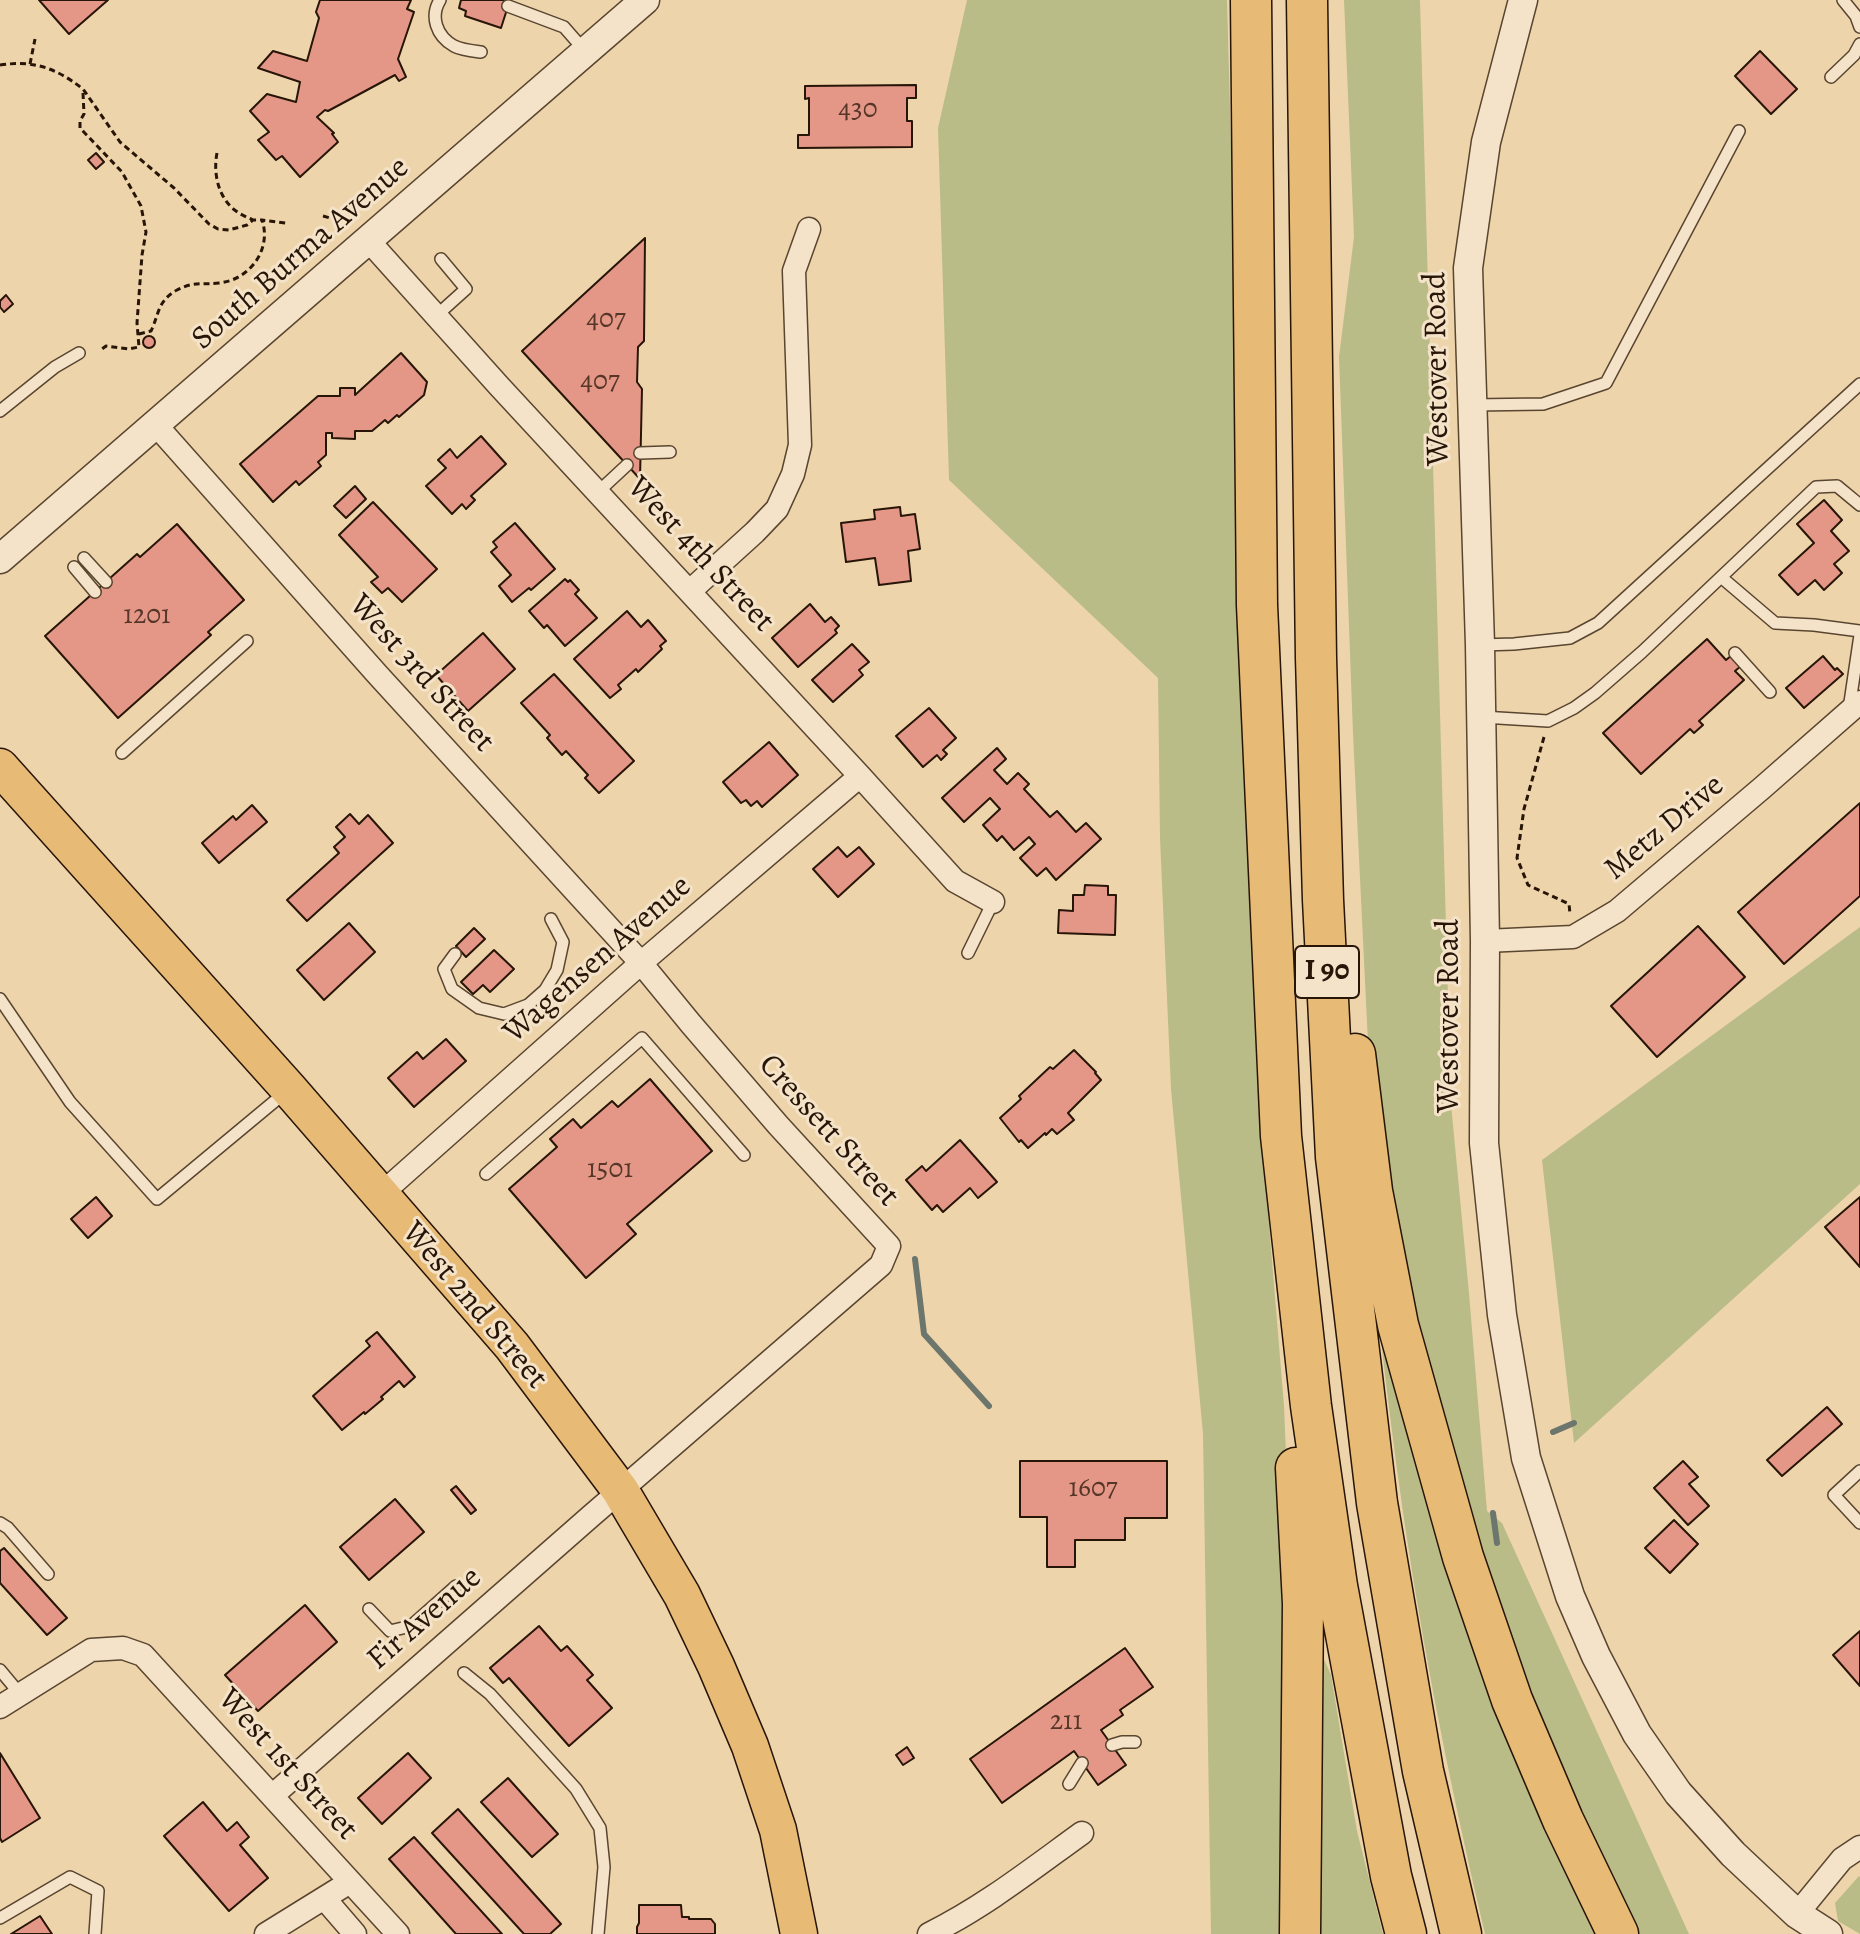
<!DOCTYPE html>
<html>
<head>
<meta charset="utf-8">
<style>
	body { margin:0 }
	canvas { display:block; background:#eed4aa }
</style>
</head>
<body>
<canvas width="1860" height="1934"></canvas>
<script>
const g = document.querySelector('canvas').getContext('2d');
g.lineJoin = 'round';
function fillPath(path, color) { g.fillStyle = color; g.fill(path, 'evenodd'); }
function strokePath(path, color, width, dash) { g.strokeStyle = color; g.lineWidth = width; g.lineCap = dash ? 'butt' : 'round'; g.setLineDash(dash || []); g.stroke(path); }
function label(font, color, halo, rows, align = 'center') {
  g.font = font + ' Alegreya,serif'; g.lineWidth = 6; g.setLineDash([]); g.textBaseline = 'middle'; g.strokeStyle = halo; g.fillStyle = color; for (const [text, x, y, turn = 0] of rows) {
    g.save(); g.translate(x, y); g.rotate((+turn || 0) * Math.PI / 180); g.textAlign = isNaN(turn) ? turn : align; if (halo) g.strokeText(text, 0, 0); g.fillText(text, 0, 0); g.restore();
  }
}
fillPath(new Path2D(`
	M967 0H1227L1257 1078 1284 1406 1292 1596V1934H1211L1203 1434 1171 1089 1160 838 1158 678 949 480 938 128Z
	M1344 0H1420L1451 1104 1469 1293 1487 1511 1502 1523 1689 1934H1633L1593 1856 1461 1514 1391 1211 1368 1043 1353 734 1339 357 1354 237Z
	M1860 927V1184L1574 1443 1542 1160Z
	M1377 1306 1604 1934H1485C1448 1778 1417 1621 1396 1462 1389 1410 1383 1358 1377 1306Z
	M1320 1650 1331 1675 1357 1831 1383 1934H1311Z
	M1859 1876 1860 1877V1934L1838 1921 1835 1903Z`), '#babc87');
strokePath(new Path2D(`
	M915 1259 924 1334 989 1406
	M1553 1432 1574 1423
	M1493 1513 1497 1543`), '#6d766d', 6);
const building = new Path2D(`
	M39 0H108L69 34Z
	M320 0H411L407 9 414 12 398 59 406 77 399 81 395 75 328 111 325 110 317 117 334 133 332 134 338 142 300 177 282 156 276 160 258 140 269 132 250 111 267 94 296 102 300 82 258 68 273 51 307 61 319 18 316 12Z
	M461 0H510L501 28 465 16 466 11 459 8Z
	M1760 51 1797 89 1771 114 1735 76Z
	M916 85V98H907V121H912V147L798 148V135H809V98L805 99V86Z
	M96 153 104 162 96 169 88 160Z
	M645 238 644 341 638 347 637 382 642 389 640 479 522 351Z
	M6 295 13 304 4 312 0 307V301Z
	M143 342a6 6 0 1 1 12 0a6 6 0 1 1-12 0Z
	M401 353 427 382 424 395 399 417 397 415 388 423 385 420 372 431H355V439L332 438V433H326V455L318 462 321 466 299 485 296 481 273 502 240 464 318 396H340V388H355V395Z
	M481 436 506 464 471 496 475 500 466 509 462 504 452 514 426 486 446 468 438 460 450 449 457 458Z
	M355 486 366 499 346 518 334 506Z
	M1824 500 1842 520 1831 531 1849 551 1834 564 1842 573 1824 590 1815 580 1798 595 1779 575 1814 543 1797 524Z
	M373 502 437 569 402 602 388 588 382 593 371 582 378 577 339 535Z
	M900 507 901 516 915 514 920 549 908 551 911 581 879 585 875 558 846 562 841 523 875 519 874 510Z
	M515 523 555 569 531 590 529 588 512 602 499 586 511 575 491 552 497 547 493 542Z
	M177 524 244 600 208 632 211 635 118 718 45 636 137 554 140 557Z
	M565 579 568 582 570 580 579 590 575 594 597 618 565 646 547 625 544 628 529 611Z
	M810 604 825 622 831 617 839 626 835 630 837 633 798 667 772 638Z
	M627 611 641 627 648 620 666 641 660 646 662 649 638 672 636 669 618 685 621 689 610 698 574 659Z
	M483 633 515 669 468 711 436 675Z
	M1707 639 1726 660 1732 655 1741 666 1735 671 1744 680 1699 721 1703 725 1694 733 1690 729 1641 774 1603 733Z
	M852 644 869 662 859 670 863 675 833 702 812 680Z
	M1823 656 1835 670 1837 668 1843 674 1804 708 1786 688Z
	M554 674 634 761 599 793 585 778 588 775 566 751 562 755 547 738 550 735 521 703Z
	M929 708 956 738 943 750 947 754 941 760 937 755 923 767 896 736Z
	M769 742 798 775 762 807 757 801 751 806 746 800 741 803 723 782Z
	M997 748 1006 759 994 770 1007 784 1018 773 1029 784 1024 789 1050 817 1057 811 1076 832 1086 823 1101 839 1056 880 1046 868 1037 876 1020 858 1035 844 1029 837 1014 850 1002 836 997 841 983 825 1000 809 990 798 964 822 942 798Z
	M1860 803V896L1784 964 1738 912Z
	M252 805 267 822 219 863 202 843 233 816 236 820Z
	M350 814 359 824 368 815 393 843 307 921 287 900 339 853 334 847 345 837 336 827Z
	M838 847 847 857 859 847 874 864 838 897 813 869Z
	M1085 885 1108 886V895H1116L1115 935 1058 933 1059 910 1073 911V895H1084Z
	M349 923 375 952 324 1000 297 970Z
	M1698 926 1745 977 1657 1057 1611 1006Z
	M474 928 485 939 466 957 456 946Z
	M494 950 514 969 490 992 483 985 473 994 461 982Z
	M446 1039 466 1061 414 1107 388 1078 417 1052 423 1059Z
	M1074 1050 1096 1072 1095 1073 1101 1080 1068 1113 1074 1120 1057 1134 1052 1129 1046 1135 1045 1133 1028 1148 1021 1140 1019 1142 1000 1118 1021 1099 1019 1096 1050 1067 1053 1069Z
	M650 1079 712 1151 627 1224 636 1234 586 1278 509 1189 557 1147 550 1139 573 1119 581 1128 612 1101 618 1107Z
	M960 1140 997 1182 978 1198 970 1188 943 1212 937 1205 932 1210 906 1180 922 1166 926 1171Z
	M96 1197 112 1216 88 1238 71 1219Z
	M1860 1197V1267L1825 1227Z
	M377 1332 415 1377 404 1387 399 1381 381 1397 383 1399 365 1414 364 1412 342 1430 313 1396 370 1346 366 1341Z
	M1827 1407 1842 1424 1782 1476 1767 1460Z
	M1020 1461H1167V1518H1125V1540H1075V1567H1047V1517H1020Z
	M1683 1461 1698 1477 1689 1484 1709 1506 1688 1525 1654 1488Z
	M456 1486 476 1510 471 1514 451 1490Z
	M395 1499 424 1532 369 1580 340 1547Z
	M1674 1520 1698 1544 1670 1573 1645 1548Z
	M4 1548 67 1618 47 1635 0 1583V1551Z
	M305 1605 337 1642 258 1711 225 1675Z
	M539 1626 561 1651 567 1646 593 1675 587 1680 612 1708 569 1746 509 1678 503 1683 490 1668Z
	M1860 1631V1686L1833 1655Z
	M1125 1648 1153 1687 1120 1710 1123 1715 1101 1730 1126 1765 1098 1785 1074 1751 1002 1803 970 1759Z
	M907 1747 914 1758 903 1765 896 1755Z
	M0 1753 40 1818 2 1842 0 1838Z
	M408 1753 431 1778 382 1824 358 1798Z
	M508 1778 558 1834 532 1857 481 1802Z
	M203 1802 227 1831 237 1822 249 1837 240 1845 268 1878 229 1911 164 1836Z
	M458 1809 561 1924 550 1934H524L432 1833Z
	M414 1837 502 1934H456L389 1859Z
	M639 1905H681L682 1917H689V1919H711L715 1924V1934H637V1927L639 1923Z
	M40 1916 52 1934H11Z`);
fillPath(building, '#e49786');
strokePath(building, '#271508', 2);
const service = new Path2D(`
	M440 0C430 16 436 36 454 46 462 50 473 51 481 52
	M1843 0 1856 16 1860 27
	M508 6 564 27 585 51
	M1831 77 1854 55 1860 44
	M436 316 466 289 441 259
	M1473 405 1543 404 1606 383 1739 131
	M0 411 55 367 79 353
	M640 453 670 452
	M598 492 627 465
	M84 558 106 582
	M74 567 95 592
	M1721 577 1775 623 1814 625 1860 631
	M1481 645 1514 644 1570 638 1598 623 1860 384
	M1735 653 1770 692
	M1849 709 1860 635
	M1482 717 1548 721 1574 708 1595 693 1642 652 1816 487 1837 486 1860 505
	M122 753 247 641
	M968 953 993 902
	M455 954 444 969 452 989 479 1008 504 1014 528 1005 545 990 557 970 563 942 551 919
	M0 999 70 1102 157 1199 287 1091
	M486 1174 642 1038 744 1155
	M1860 1471 1834 1495 1860 1523
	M0 1523 8 1528 48 1574
	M369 1609 390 1631 411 1626 456 1586
	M0 1670 20 1694
	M464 1673 490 1694 576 1789 600 1828 604 1867 598 1934
	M1112 1745 1122 1742H1135
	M1069 1784 1082 1763
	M0 1918 70 1877 98 1891 95 1934`);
const minor = new Path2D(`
	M368 240 499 386 860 776 955 881 993 902
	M156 425 377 674 641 963 691 1024 778 1125 889 1246 881 1265 591 1516 272 1796
	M690 591 755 532 777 509 793 474 800 445 794 271 809 229
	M1485 941 1573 937 1617 911 1762 788 1860 702
	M380 1195 641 963 860 776
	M0 1707 91 1650 123 1648 143 1655 398 1934
	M324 1898 355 1934
	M1797 1914 1842 1859 1860 1847
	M266 1934 350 1882
	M929 1934C984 1907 1032 1869 1082 1833`);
const tertiary = new Path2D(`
	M1523 0 1486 142 1468 268 1480 645 1485 941 1484 1143 1502 1315 1526 1458 1570 1596 1596 1656 1637 1734 1678 1793 1733 1854 1797 1914 1828 1934
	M0 559 645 0`);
const primary = new Path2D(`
	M0 767 289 1089 512 1346 620 1490 682 1595 716 1666 750 1746 778 1830 799 1934`);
const motorway = new Path2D(`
	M1251 0 1257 605 1281 1136 1311 1406 1337 1586 1391 1876 1406 1934
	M1307 0 1316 658 1323 900 1336 1157 1377 1503 1423 1771 1461 1934
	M1355 1054 1372 1191 1398 1325 1463 1557 1512 1700 1563 1820 1618 1934
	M1296 1468 1303 1604 1300 1934`);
strokePath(service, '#594530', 14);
strokePath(minor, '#594530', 25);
strokePath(tertiary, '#594530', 31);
strokePath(primary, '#271508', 39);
strokePath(motorway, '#271508', 43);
strokePath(new Path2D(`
	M30 64 35 39
	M0 65C34 60 56 68 83 89L120 142 174 188 209 224 218 229 229 230 247 225 253 220H262
	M83 93 84 114 80 121V128L122 172 141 206 146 232 142 255 137 323 139 347 129 349 106 346 102 349
	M217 153C213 173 218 198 236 211 241 215 247 217 253 220
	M323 216 334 219
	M139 334 151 331C159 315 157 301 177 290 194 281 203 285 219 283 250 280 272 249 262 220L286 223
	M1544 737 1524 809 1517 858 1528 885 1569 904 1570 914`), '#271508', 3, [6, 4]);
strokePath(service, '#f4e3c8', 11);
strokePath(minor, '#f4e3c8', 22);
strokePath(tertiary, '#f4e3c8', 28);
strokePath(primary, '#e7ba75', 36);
strokePath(motorway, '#e7ba75', 40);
label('28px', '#563628', null, [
	["430",858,110],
	["407",606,320],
	["407",600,382],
	["1201",147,616],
	["1501",610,1170],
	["1607",1093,1489],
	["211",1066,1722]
]);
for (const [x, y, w] of [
	[1327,972,64]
]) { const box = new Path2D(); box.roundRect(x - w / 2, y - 26, w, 52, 6); g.fillStyle = '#f4e3c8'; g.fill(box); strokePath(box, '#271508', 2); }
label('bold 30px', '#271508', null, [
	["I 90",1327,972]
]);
label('32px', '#271508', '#f4e3c8', [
	["South Burma Avenue",301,254,-41],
	["Westover Road",1438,369,-91],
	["West 4th Street",700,555,47],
	["West 3rd Street",421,674,48],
	["Metz Drive",1665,828,-40],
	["Wagensen Avenue",598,960,-41],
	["Westover Road",1450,1016,-90],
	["Cressett Street",828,1131,48],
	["West 2nd Street",474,1306,50],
	["Fir Avenue",425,1619,-41],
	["West 1st Street",287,1765,48]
]);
</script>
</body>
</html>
